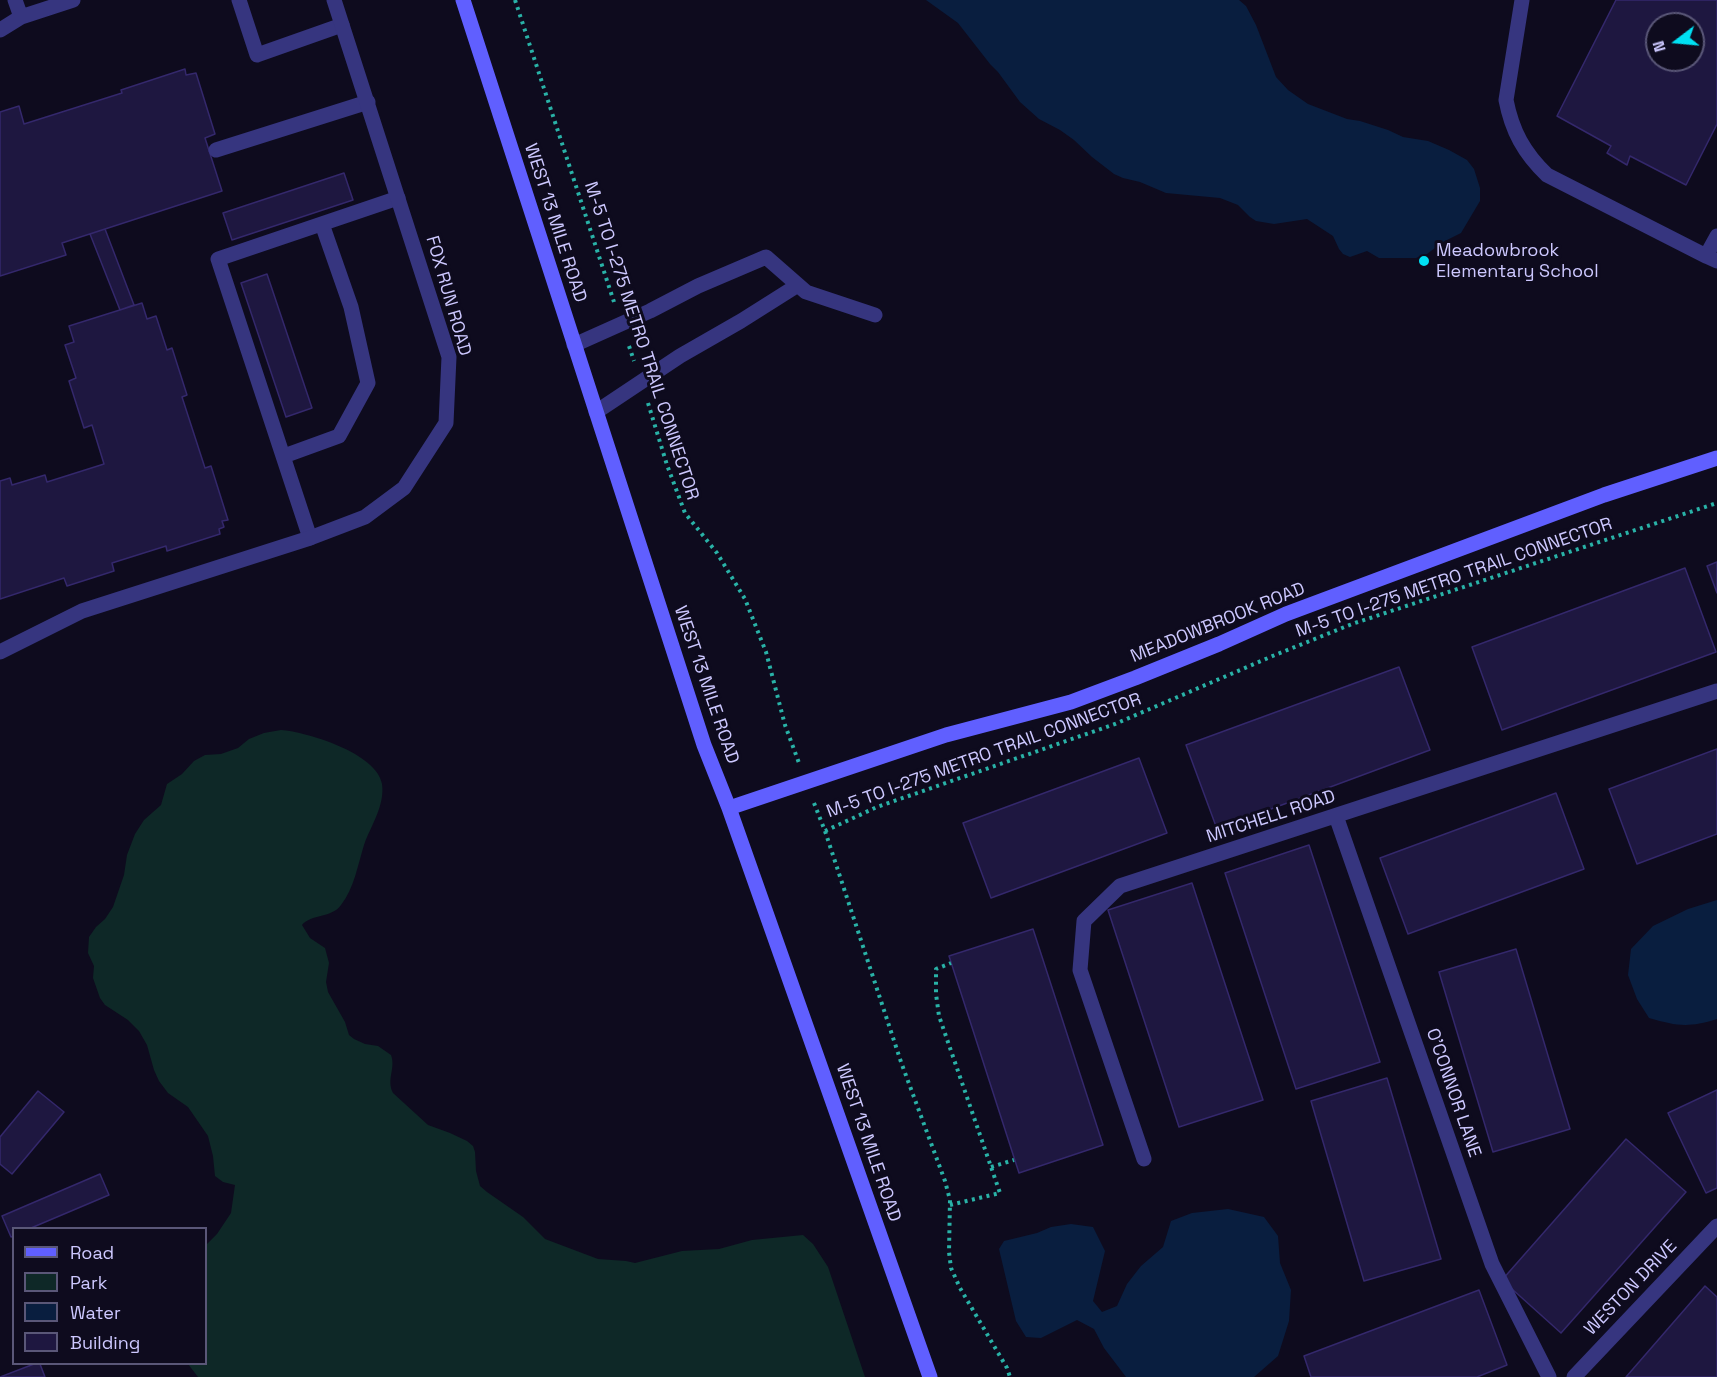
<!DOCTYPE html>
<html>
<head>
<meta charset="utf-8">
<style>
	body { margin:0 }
	#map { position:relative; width:1717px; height:1377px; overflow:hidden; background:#0e0b1e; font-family:"Space Grotesk",sans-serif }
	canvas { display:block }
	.legend { position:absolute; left:12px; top:1227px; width:195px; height:138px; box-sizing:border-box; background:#0e0b1e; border:2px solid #5a5778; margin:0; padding:8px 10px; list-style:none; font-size:18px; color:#cdc8ff }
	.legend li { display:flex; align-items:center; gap:12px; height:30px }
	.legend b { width:30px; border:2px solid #5a5778 }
	.north { position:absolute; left:1645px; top:12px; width:60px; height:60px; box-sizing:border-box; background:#0e0b1e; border:2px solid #5a5778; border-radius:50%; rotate:254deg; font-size:16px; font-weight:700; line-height:24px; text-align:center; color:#cdc8ff }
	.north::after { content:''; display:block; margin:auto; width:21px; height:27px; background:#00e0f3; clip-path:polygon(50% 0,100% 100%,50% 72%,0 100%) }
</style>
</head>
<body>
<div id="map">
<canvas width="1717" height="1377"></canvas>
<ul class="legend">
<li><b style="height:8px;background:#605fff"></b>Road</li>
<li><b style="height:16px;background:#0e2827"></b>Park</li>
<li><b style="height:16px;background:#091e3f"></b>Water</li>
<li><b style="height:16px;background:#1e1740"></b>Building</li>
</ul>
<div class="north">N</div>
</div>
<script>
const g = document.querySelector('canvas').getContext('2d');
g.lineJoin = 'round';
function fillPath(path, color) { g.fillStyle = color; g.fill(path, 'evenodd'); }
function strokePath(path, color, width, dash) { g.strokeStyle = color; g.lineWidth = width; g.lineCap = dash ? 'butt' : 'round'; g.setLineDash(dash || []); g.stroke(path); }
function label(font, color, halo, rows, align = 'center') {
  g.font = font + ' "Space Grotesk",sans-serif'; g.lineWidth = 6; g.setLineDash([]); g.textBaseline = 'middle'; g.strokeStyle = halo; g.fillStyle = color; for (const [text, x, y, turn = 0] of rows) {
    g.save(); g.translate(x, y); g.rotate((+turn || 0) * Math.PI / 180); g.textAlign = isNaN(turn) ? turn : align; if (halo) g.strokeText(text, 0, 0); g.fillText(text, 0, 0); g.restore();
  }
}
fillPath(new Path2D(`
	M281 730C307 732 377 753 382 784 385 806 371 825 364 845 358 864 354 889 341 905 332 918 311 914 302 925L310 938 325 948 329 963 326 982 328 992 345 1022 349 1035 354 1039 365 1044 378 1046 391 1055C396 1069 386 1079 393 1093L428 1125 450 1133 467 1141 473 1146 475 1152 476 1171 480 1186 487 1192 523 1217 545 1239 598 1259 626 1261 635 1263 682 1251 719 1249 752 1240 803 1235 813 1244 828 1267 865 1377H198L188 1364H206V1245L217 1234 231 1213 235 1185 223 1182 215 1176 213 1156 208 1136 188 1107 168 1093 159 1081 154 1070 147 1045 139 1031 128 1020 105 1005 100 998 93 978 94 966 88 953 89 937 96 927 105 919 113 907 124 875 127 855 135 834 144 820 161 805 167 784 182 774 194 761 205 755 221 754 238 748 249 739 264 733Z`), '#0e2827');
fillPath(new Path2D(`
	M926 0H1239L1246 6 1256 25 1276 77 1288 90 1308 104 1347 119 1360 121 1388 130 1403 137 1428 141 1449 150 1467 160 1474 169 1480 188V201L1461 233 1443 242 1427 254 1416 258H1379L1367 251 1350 257 1343 254 1339 249 1333 236 1307 219 1274 224 1256 221 1250 217 1238 205 1220 198 1166 193 1140 182 1123 178 1114 174 1092 157 1074 140 1060 130 1039 119 1020 102 998 72 990 64 958 23Z
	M1717 900V1019C1688 1028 1677 1026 1649 1018L1637 999 1628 975 1631 949 1653 926 1688 909Z
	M1228 1209 1264 1217 1278 1236 1280 1263 1291 1290 1289 1321 1278 1356 1254 1377H1126L1104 1348 1094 1329 1077 1320 1041 1338 1026 1337 1016 1321 999 1249 1004 1241 1037 1233 1051 1227 1071 1224 1093 1227 1105 1251 1093 1301 1102 1312 1117 1306 1127 1284 1141 1266 1163 1247 1171 1221 1192 1213Z`), '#091e3f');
const building = new Path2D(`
	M1616 0H1717V124L1686 185 1630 156 1627 165 1607 153 1611 146 1557 116ZM1657 24H1693V60H1657Z
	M185 69 186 75 196 73 215 134 205 138 222 191 62 243 66 255 0 276V112L19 106 24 124 122 93 121 90Z
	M344 173 353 200 232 240 223 213Z
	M105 229 134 305 120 310 90 234Z
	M267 274 312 408 286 417 241 283Z
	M142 303 147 319 156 316 167 350 172 348 187 395 182 397 205 468 211 466 228 520 222 521 224 527 219 529 220 534 167 551 166 546 112 563 114 571 67 586 64 578 0 599V481L10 478 12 485 45 475 47 482 104 464 92 425 84 428 69 381 76 378 65 345 74 342 69 326Z
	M1717 562V593L1707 566Z
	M1685 568 1716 652 1502 730 1472 647Z
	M1399 667 1430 750 1217 829 1186 745Z
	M1717 749V834L1637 864 1609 789Z
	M1139 758 1167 833 991 898 963 823Z
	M1556 793 1584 869 1408 934 1380 858Z
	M1309 845 1380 1062 1296 1089 1225 873Z
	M1192 883 1263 1100 1179 1127 1108 910Z
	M1033 929 1103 1145 1019 1173 949 956Z
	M1516 949 1570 1129 1493 1152 1439 972Z
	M1387 1078 1441 1259 1364 1281 1311 1101Z
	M1717 1090V1188L1706 1193 1668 1113Z
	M38 1091 64 1112 12 1174 0 1164V1137Z
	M1626 1139 1686 1192 1561 1333 1502 1280Z
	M100 1174 109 1195 31 1228H14V1236L11 1237 2 1216Z
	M1705 1286 1717 1297V1377H1626Z
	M1479 1290 1507 1365 1477 1377H1311L1304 1356Z
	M34 1364H40L45 1377H0Z`);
fillPath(building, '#1e1740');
strokePath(building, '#34286c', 1.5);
strokePath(new Path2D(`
	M515 0 614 302
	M629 346 634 361
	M648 403 667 465 685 513 717 553 745 599 766 652 785 725 799 763
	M814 803 825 831 877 807 1115 724 1275 655 1352 624 1717 503
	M825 831 901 1062 945 1181 950 1200 949 1252 951 1268 960 1288 1007 1368 1010 1377
	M991 1167 1014 1160
	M950 1205 1000 1193 939 1016 936 994V969L951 963`), '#29b2a7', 4, [3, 4.5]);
strokePath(new Path2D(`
	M15 0 21 17
	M239 0 257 55 342 25
	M1522 0 1506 100C1512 131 1524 153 1547 175L1706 256
	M0 30 21 17 73 0
	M216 150 368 102
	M1717 236 1706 256 1717 261
	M574 345 650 311 698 286 766 257 806 292 875 315
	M596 412 680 356 741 321 798 285
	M284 456 339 436 368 383 351 307 322 224
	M310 538 218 259 398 198`), '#36357f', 15);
strokePath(new Path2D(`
	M0 652 82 611 310 538 365 517 404 488 446 423 449 357 334 0
	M1336 816 1492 1264 1549 1377
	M1144 1159 1080 970 1084 921 1120 886 1717 691
	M1574 1377 1717 1226`), '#36357f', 15);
strokePath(new Path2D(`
	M463 0 704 745 729 808 930 1377
	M729 808 946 735 1071 702 1135 678 1219 644 1286 614 1604 495 1717 458`), '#605fff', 15);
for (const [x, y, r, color] of [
	[1424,261,6,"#00e0f3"]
]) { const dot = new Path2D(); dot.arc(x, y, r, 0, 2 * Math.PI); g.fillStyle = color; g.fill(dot); strokePath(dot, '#0e0b1e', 2); }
label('18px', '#cdc8ff', '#0e0b1e', [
	["WEST 13 MILE ROAD",555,223,72],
	["FOX RUN ROAD",448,296,74],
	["M-5 TO I-275 METRO TRAIL CONNECTOR",641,341,72],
	["M-5 TO I-275 METRO TRAIL CONNECTOR",1454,578,-19],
	["MEADOWBROOK ROAD",1218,623,-22],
	["WEST 13 MILE ROAD",706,685,71],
	["M-5 TO I-275 METRO TRAIL CONNECTOR",984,756,-20],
	["MITCHELL ROAD",1271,817,-18],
	["O'CONNOR LANE",1453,1093,71],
	["WEST 13 MILE ROAD",868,1143,71],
	["WESTON DRIVE",1631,1288,-46]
]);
label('18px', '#cdc8ff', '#0e0b1e', [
	["Meadowbrook",1436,251],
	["Elementary School",1436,272]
], 'left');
</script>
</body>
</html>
